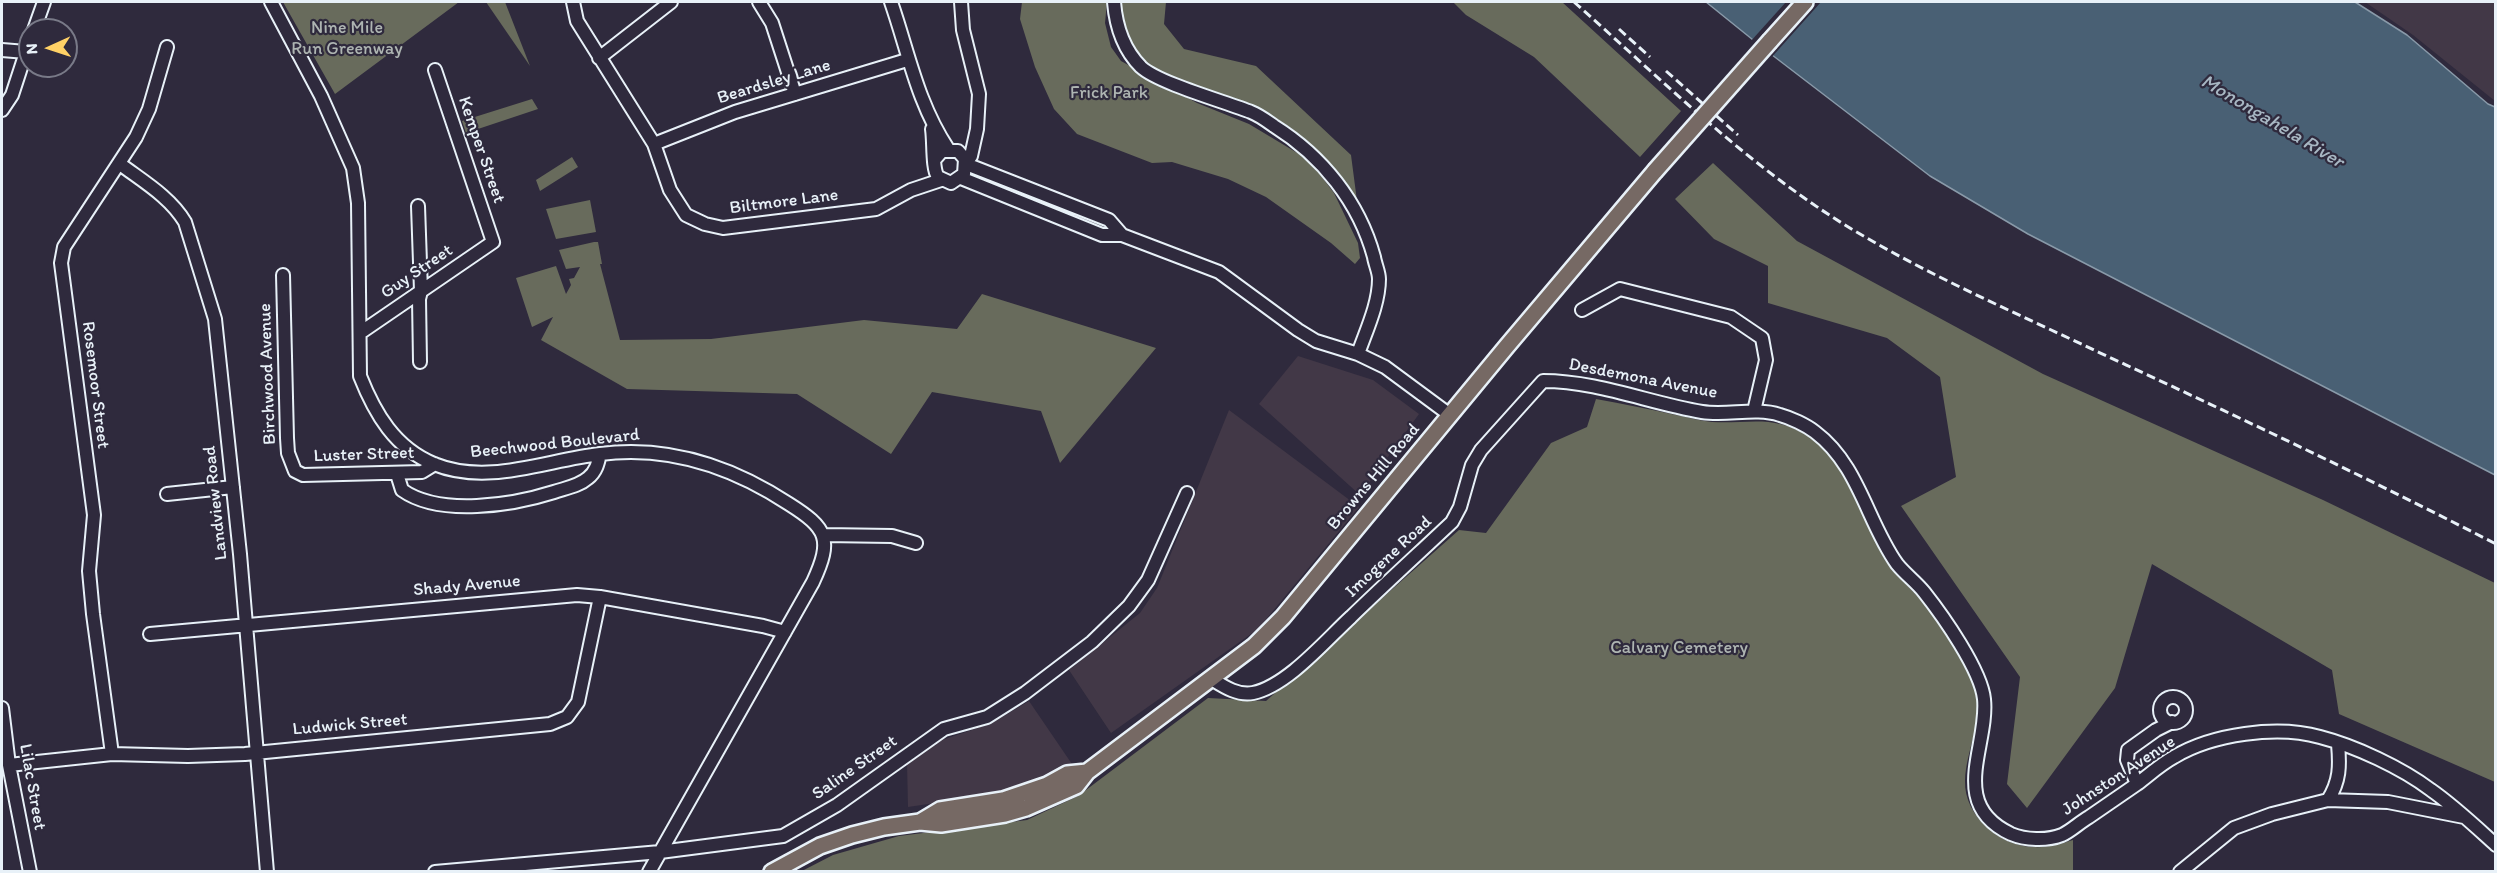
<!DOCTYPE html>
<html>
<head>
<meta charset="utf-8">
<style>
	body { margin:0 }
	#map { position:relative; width:2497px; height:873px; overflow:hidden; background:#2f2a3d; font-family:Itim,sans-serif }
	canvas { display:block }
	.frame { position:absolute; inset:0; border:3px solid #e8f1f8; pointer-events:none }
	.north { position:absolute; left:18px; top:18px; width:60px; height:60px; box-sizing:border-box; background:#2f2a3d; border:2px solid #797a88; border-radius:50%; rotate:267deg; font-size:16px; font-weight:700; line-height:24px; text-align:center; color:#e8f1f8 }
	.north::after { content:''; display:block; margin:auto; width:21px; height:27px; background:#ffd166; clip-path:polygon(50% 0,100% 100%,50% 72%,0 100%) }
</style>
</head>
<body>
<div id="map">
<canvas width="2497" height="873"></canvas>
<div class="frame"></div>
<div class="north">N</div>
</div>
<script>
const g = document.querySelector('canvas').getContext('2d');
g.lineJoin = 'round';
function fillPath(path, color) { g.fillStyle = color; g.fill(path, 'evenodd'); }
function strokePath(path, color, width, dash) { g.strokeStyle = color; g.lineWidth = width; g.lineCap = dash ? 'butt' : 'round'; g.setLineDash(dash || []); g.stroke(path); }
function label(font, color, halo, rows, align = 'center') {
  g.font = font + ' Itim,sans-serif'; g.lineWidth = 4.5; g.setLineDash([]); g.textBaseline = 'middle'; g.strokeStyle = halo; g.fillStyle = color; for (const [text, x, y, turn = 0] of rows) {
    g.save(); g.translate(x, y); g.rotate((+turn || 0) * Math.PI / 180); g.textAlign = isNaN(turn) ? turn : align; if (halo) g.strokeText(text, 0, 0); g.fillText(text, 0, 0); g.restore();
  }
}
fillPath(new Path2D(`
	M2365 2H2495V101L2413 35Z
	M1298 356 1373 380 1419 414 1360 495 1259 404Z
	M1229 410 1359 507 1258 629 1111 733 1069 670 1140 613 1157 588Z
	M1029 701 1074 767 1029 789 908 807 907 762 933 743 990 724Z`), '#423847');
fillPath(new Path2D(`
	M283 2H459L335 94Z
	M486 2H505L530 66Z
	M1022 2H1107L1105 23 1111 47 1121 61 1197 103 1249 124 1309 160 1334 193 1358 243 1360 258 1355 264 1331 243 1266 197 1228 179 1172 162 1152 163 1077 134 1054 109 1035 67 1020 19Z
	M1119 2H1166L1164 24 1184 49 1256 66 1351 155 1357 201C1333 168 1310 137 1273 117 1240 100 1155 79 1136 53 1125 38 1121 20 1119 2Z
	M1453 2H1562L1681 111 1640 157 1534 57 1466 15Z
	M532 99 538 109 466 133 462 121Z
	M572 157 578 167 540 191 536 180Z
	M1713 163 1797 241 2043 374 2323 500 2495 583V782L2339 714 2332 670 2152 564 2115 688 2027 808 2007 784 2020 677 1901 506 1956 477 1940 377 1887 338 1768 303V266L1714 239 1675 199Z
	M590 200 596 232 556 239 546 209Z
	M594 242H598L602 264H600L620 340 711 339 864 320 957 329 982 294 1156 348 1060 463 1041 411 932 392 891 454 797 394 627 389 541 340 553 317 532 327 516 278 556 266 566 294 571 285 569 279 574 278 580 267 566 269 559 250Z
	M1596 399C1623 404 1650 409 1676 415 1688 417 1700 421 1712 422 1749 424 1774 414 1808 436 1837 454 1856 495 1869 525 1874 535 1878 548 1884 558 1893 574 1908 585 1920 599 1935 617 1968 666 1975 687 1985 718 1966 749 1965 781 1964 816 2000 846 2033 847 2047 848 2060 844 2073 840V872H800L833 855 899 836 1027 820 1078 796 1208 698 1266 701 1459 530 1486 533 1551 443 1587 427Z`), '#686b5c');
const water = new Path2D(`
	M1706 2H2355L2407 35 2488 104 2495 107V475L2028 234 1930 176 1763 48Z`);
fillPath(water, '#496074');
strokePath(water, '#899aa9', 1.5);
fillPath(new Path2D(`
	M1786 2H1821L1771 58 1750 42Z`), '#2f2a3d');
const minor = new Path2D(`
	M271 2 321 96 353 168 358 203 360 376C375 414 395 448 434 464 488 486 546 460 600 454 669 445 731 466 789 504 827 528 833 539 813 582L649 872
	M573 2 577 21 654 144 670 190 686 215 705 224 723 228 876 209 911 190 941 180
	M759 2 772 23 795 94
	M891 2C909 54 917 102 948 149
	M961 2 963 30 979 94 977 129 971 156 966 163
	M1114 2C1116 27 1123 49 1141 67 1158 83 1226 102 1251 112 1259 115 1267 121 1274 126 1322 156 1359 202 1374 257 1375 264 1379 272 1379 279 1379 304 1366 331 1358 354
	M34 30 44 2
	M2 50 26 52
	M599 58 671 2
	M2 110 12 95 30 40
	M932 129C934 142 932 169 938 177L951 183 964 174 965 159 958 151H942L935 159
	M654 144 735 112 907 60
	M120 164C144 182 170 197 185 222L215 319 240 554 267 872
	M966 164 1109 220 1122 235
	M961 178 1102 235H1122L1219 272 1298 330 1316 341 1358 354 1385 367 1450 415
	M418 206 421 291 419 299 420 362
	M283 275 287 438 288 453 295 471 303 475 422 472 435 464
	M1582 310 1620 289 1731 317 1762 338 1766 360 1754 411
	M360 333 493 242 435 70
	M397 474 402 490C440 517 513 505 554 492 566 488 579 486 588 478 596 472 598 463 600 454
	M167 494 233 487
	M824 535 892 536 916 543
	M150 634 577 595 600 597 763 626 785 632
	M1210 678C1223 686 1237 696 1253 693 1287 686 1325 641 1351 617 1384 585 1418 554 1452 522L1460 507 1472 465 1481 450 1543 381C1597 381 1649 403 1702 412 1728 416 1755 407 1780 415 1791 418 1806 425 1815 432 1859 465 1867 522 1897 564 1905 574 1916 582 1924 592 1943 616 1981 670 1984 699 1989 746 1947 804 2011 834 2025 840 2047 841 2062 835 2071 831 2080 822 2089 817 2105 806 2121 795 2137 784 2149 775 2161 764 2174 757 2212 734 2277 725 2320 737 2355 746 2402 768 2431 790 2454 806 2475 826 2496 845
	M2160 710a13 13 0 1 1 26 0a13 13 0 1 1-26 0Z
	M2 708 9 765 30 872
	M112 754 93 614 89 571 94 515 61 263 64 247 136 137 149 109 167 47
	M9 765 112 754 188 756 245 754 550 724 567 717 578 702 600 597
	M2137 784 2127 760 2128 750 2156 730 2172 722
	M2328 800C2340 781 2340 766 2338 744
	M435 872 660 852 783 836 837 805 944 729 987 717 1025 693 1092 642 1129 606 1148 580 1187 493
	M2180 872 2234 828 2272 814 2328 800 2388 802 2464 817`);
const major = new Path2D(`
	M1770 41 1805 2
	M920 822 940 810 1003 800 1047 785 1067 774 1087 772
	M772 872 820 846 852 835 884 827 920 822 941 824 1005 814 1026 808 1076 786 1087 772 1254 646 1283 617 1507 346 1655 171`);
strokePath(minor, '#e8f1f8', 16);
strokePath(major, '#e8f1f8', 20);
strokePath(minor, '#2f2a3d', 12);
strokePath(major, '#766964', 15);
strokePath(new Path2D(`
	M1574 2C1661 79 1745 163 1845 225 1925 274 2012 311 2096 351 2230 413 2364 476 2496 544
	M1619 29 1650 57
	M1666 71 1738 135`), '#e8f1f8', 3, [9, 4.5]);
const majorBridge = new Path2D(`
	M1655 171 1770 41`);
strokePath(majorBridge, '#e8f1f8', 20, []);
strokePath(majorBridge, '#766964', 15);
label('18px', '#aeb5b2', '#2f2a3d', [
	["Nine Mile",347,28],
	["Run Greenway",347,49],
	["Frick Park",1109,93],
	["Calvary Cemetery",1679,648]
]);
label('18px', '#e8f1f8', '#2f2a3d', [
	["Beardsley Lane",774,82,-17],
	["Kemper Street",481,150,71],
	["Biltmore Lane",784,202,-7],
	["Guy Street",417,272,-34],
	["Birchwood Avenue",268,374,-92],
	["Desdemona Avenue",1643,379,11],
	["Rosemoor Street",95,385,83],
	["Beechwood Boulevard",555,444,-6],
	["Luster Street",364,455,-2],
	["Browns Hill Road",1374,477,-50],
	["Landview Road",216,503,-96],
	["Imogene Road",1389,557,-43],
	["Shady Avenue",467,586,-5],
	["Ludwick Street",350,725,-5],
	["Saline Street",855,768,-35],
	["Johnston Avenue",2119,776,-33],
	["Lilac Street",32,787,80]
]);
label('italic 20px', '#a8b7c3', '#2f2a3d', [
	["Monongahela River",2272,122,31]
]);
</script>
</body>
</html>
